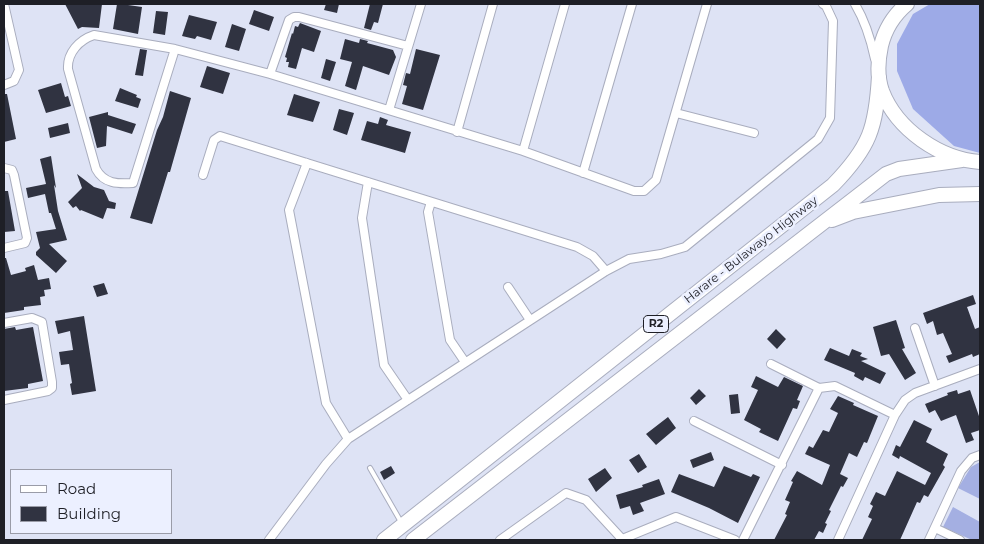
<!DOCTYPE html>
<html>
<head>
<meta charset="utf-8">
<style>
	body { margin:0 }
	#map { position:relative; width:984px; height:544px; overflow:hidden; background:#dee3f5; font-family:Montserrat,sans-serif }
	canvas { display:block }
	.frame { position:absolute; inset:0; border:5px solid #1e1f26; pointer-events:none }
	.legend { position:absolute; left:10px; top:469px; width:162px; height:65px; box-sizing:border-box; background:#ecf0ff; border:1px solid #9a9ca8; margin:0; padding:6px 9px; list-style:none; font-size:15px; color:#1e1f26 }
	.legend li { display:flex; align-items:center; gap:10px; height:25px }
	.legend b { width:25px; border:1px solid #9a9ca8 }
</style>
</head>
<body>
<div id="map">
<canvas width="984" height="544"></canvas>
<div class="frame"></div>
<ul class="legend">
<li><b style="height:6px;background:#fff"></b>Road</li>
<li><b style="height:14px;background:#303341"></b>Building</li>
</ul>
</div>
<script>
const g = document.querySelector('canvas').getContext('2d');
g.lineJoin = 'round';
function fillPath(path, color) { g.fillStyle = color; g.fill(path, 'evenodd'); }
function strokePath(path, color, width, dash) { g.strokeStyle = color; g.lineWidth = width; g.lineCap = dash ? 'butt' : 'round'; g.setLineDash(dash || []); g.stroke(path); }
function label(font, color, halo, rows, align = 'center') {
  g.font = font + ' Montserrat,sans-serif'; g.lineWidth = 5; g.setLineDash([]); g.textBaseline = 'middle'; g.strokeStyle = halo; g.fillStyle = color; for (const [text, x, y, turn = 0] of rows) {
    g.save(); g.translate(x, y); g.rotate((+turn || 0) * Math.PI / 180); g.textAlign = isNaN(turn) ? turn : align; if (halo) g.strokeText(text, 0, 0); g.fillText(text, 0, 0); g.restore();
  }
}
fillPath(new Path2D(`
	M980 462V499L958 488 971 467Z
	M953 507 980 522V540H972L943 527Z`), '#a4afe2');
fillPath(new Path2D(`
	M930 4H980V153L954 146 913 109 897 71V44L913 14Z`), '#9daae7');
fillPath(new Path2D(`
	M65 4H102L99 28 82 27 78 29Z
	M117 4H128V5L142 7 138 34 113 29Z
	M326 4H339L337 13 324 10Z
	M370 4H383L378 23 374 22 371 30 364 28Z
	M254 10 274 17 269 31 249 24Z
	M156 11 168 12 165 35 153 33Z
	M189 15 217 22 211 40 197 36 195 39 182 36Z
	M300 23 321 31 314 52 302 48 296 69 288 67 289 62H286L287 58 285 57 292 33 293 34 295 26 298 27Z
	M232 24 246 29 239 51 225 47Z
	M345 39 359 43 360 39 368 41 367 43 393 50 396 57 389 75 363 66 356 90 345 86 352 62 340 59Z
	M140 49 147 50 143 76 135 75Z
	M416 49 440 55 423 110 402 104 407 86 403 85 406 73 410 74Z
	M326 59 336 62 330 81 321 78Z
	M207 66 230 73 223 94 200 87Z
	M61 83 65 97 68 96 71 106 46 113 38 90Z
	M120 88 137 95 136 97 141 99 138 108 115 101Z
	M170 91 191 98 170 172H168L152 224 130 218 157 130 163 117Z
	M4 94H7L16 139 4 142Z
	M294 94 320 102 313 122 287 115Z
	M339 109 354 113 347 135 333 130Z
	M108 112V115L136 124 132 134 107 126 106 146 97 148 89 117Z
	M380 117 388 120 386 125 411 132 405 153 361 140 367 121 378 124Z
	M68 123 70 133 50 138 48 128Z
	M51 156 56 188 54 185 58 211 67 240 49 244 67 261 56 273 36 255V252L40 248 36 232 56 229 51 213H49L45 194 28 198 26 188 46 184 40 159Z
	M77 174 94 187 104 190 109 201 116 203 115 209 107 208 103 219 81 210 80 211 76 206 73 208 68 202 82 188Z
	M4 191H8L15 231 4 232Z
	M4 258H6L11 275 26 271 25 268 34 265 38 280 49 278 51 289 44 290 45 296 40 297 41 305 24 307V310L4 313Z
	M104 283 108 294 97 297 93 286Z
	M973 295 976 304 967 307 975 329 980 327V354L973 357 972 354 949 363 946 356 952 354 943 333 937 335 933 321 927 324 923 313Z
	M84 316 96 391 72 395 70 384 72 383 69 364 61 365 59 352 73 350 70 331 58 334 55 321Z
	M896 320 905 348 902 349 916 373 905 380 889 354 881 356 873 327Z
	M15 327 16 330 33 327 43 381 28 384V388L4 391V329Z
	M776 329 786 339 777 349 767 339Z
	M830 348 849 356 852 349 862 353 860 356 868 359 861 361 886 373 880 384 865 377 863 381 854 376 855 373 824 360Z
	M756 376 778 387 784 377 803 386 797 400 800 401 797 409 793 408 778 441 759 432 761 429 744 420 758 390 751 387Z
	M699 389 706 396 696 405 690 398Z
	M957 390 958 394 970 390 980 419V430L971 433 974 440 966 443 956 415 941 421 935 410 929 413 925 404 948 395 947 393Z
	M738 394 740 413 731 414 729 395Z
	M838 396 854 403 853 405 878 416 867 443 864 442 857 457 849 453 840 474 848 478 843 487 841 486 829 510 831 511 825 523 827 524 823 533 819 531 814 540H774L787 515 785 514 790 502 785 500 793 482 791 481 797 471 822 485 830 465 805 454 809 446 813 448 823 430 829 432 838 413 830 409Z
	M668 417 676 428 656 445 646 434Z
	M914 420 932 429 926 442 948 454 943 465 945 467 928 497 924 495 920 503 917 502 900 540H862L872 519 868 517 873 506 870 504 876 492 885 496 897 471 925 485 931 473 900 456 899 459 892 455 896 445 900 447Z
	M711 452 714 460 693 468 690 460Z
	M639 454 647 467 638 473 629 460Z
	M391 466 395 473 384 480 380 472Z
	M724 466 751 477 753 474 760 477 738 523 709 508 671 492 679 474 714 487Z
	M605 468 612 478 596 492 588 479Z
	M659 479 665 494 640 503 644 511 633 515 630 506 620 509 616 495 643 487 642 485Z`), '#303341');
const service = new Path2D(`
	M370 468 401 522`);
const minor = new Path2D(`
	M855 4C865 21 871 40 875 59
	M175 49 133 183C118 184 104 184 96 169L68 69C67 53 79 40 94 35L175 49 270 74 523 151 634 191H644L656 180 707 4
	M270 74 289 20 294 17H299L408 46
	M4 85 14 81 19 70 4 4
	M389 110 421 4
	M676 113 754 133
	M457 132 493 4
	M523 151 565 4
	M307 163 289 210 326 403 348 439
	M4 168 12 170 14 175 27 238 25 243 4 248
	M583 173 632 4
	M203 175 214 140 220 136 577 247 593 256 606 271
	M368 182 362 218 384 365 408 400
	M431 202 428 212 450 340 465 362
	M508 287 530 320
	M4 323 32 318 42 322 52 382V388L48 391 4 400
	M915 328 935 386
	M771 364 819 388
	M895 415 905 400 915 393 980 369
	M694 421 782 465
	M935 528 960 540
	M269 540 326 464 348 439 606 271 629 259 661 254 685 247 818 139 830 118 833 21 826 6 823 4
	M500 540 566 493 586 500 622 539
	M620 540 676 517 735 540
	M743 540 819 388 835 386 895 415 838 540
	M929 540 961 471 972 458 980 455`);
const trunk = new Path2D(`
	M907 4C894 15 885 29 881 46 878 60 877 77 882 91 897 130 940 159 980 162
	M832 220 853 212 939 195 980 194
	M384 540 833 185C870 147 876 128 879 76
	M413 540 886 174 899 169 962 160`);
strokePath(service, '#a9adbe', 6);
strokePath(minor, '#a9adbe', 10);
strokePath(trunk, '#a9adbe', 16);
strokePath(service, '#fff', 4);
strokePath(minor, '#fff', 8);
strokePath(trunk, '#fff', 14);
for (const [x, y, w] of [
	[656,324,25]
]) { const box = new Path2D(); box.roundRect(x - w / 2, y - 8.5, w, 17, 4); g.fillStyle = '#ecf0ff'; g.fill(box); strokePath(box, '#1e1f26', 1); }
label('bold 11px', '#1e1f26', null, [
	["R2",656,324]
]);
label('12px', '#1e1f26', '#ecf0ff', [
	["Harare - Bulawayo Highway",751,250,-38]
]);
</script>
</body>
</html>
